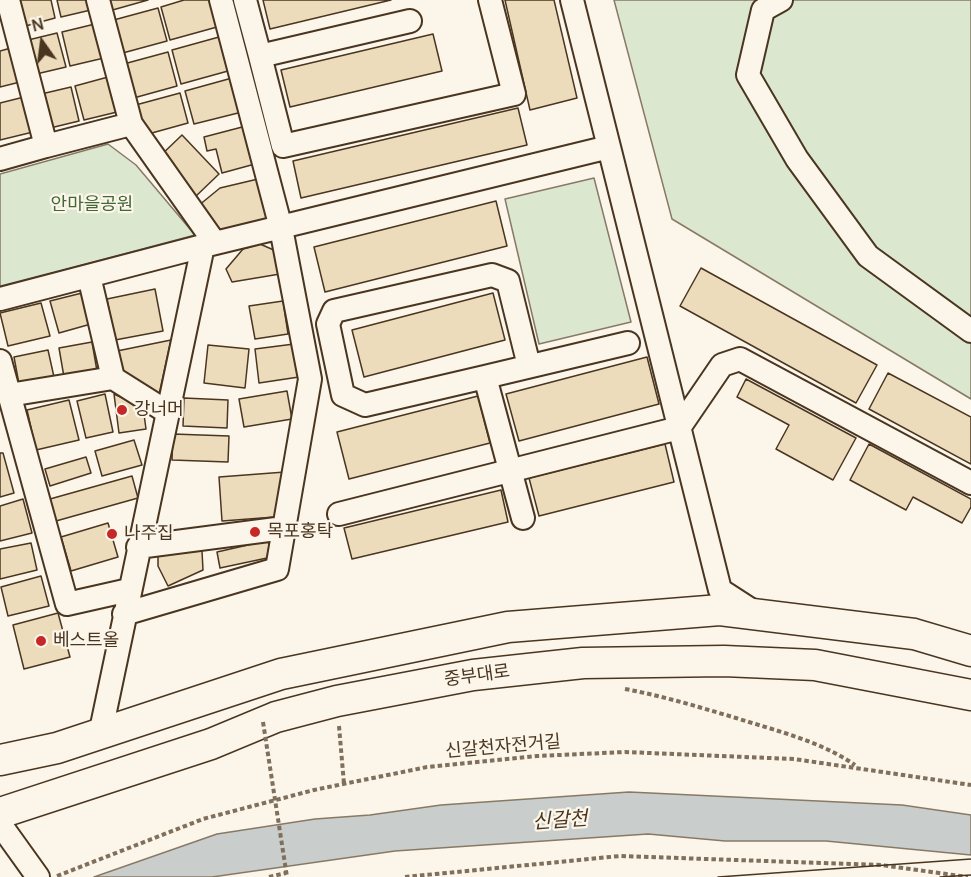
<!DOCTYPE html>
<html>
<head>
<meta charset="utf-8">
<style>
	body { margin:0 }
	#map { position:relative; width:971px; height:877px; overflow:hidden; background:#fbf6e9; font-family:Manrope,sans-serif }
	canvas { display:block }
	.north { position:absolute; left:12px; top:12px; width:60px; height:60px; -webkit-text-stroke:4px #fbf6e9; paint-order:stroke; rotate:346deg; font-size:16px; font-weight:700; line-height:24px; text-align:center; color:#4a3520 }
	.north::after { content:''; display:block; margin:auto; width:21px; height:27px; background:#4a3520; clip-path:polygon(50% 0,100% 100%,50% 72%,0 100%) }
</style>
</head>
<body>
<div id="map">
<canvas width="971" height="877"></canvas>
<div class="north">N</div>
</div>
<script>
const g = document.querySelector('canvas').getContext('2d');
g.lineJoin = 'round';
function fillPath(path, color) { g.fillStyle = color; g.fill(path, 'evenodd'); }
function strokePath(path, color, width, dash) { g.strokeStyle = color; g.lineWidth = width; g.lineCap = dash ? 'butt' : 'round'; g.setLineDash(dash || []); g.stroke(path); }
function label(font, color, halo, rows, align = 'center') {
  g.font = font + ' Manrope,"Noto Sans KR",sans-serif'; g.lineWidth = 4.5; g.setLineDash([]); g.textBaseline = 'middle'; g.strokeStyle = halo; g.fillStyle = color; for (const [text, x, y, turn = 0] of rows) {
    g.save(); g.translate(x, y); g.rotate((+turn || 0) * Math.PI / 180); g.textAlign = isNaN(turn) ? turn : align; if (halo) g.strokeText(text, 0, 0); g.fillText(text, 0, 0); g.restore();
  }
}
const green = new Path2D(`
	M614 0H971V399L672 219Z
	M108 144 136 165 195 235 0 287V174Z
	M594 178 631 322 539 344 505 199Z`);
fillPath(green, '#dce7d0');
strokePath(green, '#887966', 1.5);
const water = new Path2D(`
	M629 792 902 805 971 815V855L826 841H725L648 834 395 851 212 877H94L217 834 315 819 370 815 441 805Z`);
fillPath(water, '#c9cecd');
strokePath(water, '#887966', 1.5);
const building = new Path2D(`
	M15 0H51L55 18 22 27Z
	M57 0H92L95 9 61 17Z
	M106 0H148L109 11Z
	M184 0H210L217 27 170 40 161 7Z
	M263 0H391L270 29Z
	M505 0H554L577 98 530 110Z
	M158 8 167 41 119 54 110 21Z
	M95 24 104 58 70 66 62 32Z
	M57 33 66 67 32 75 24 41Z
	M433 34 442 71 290 107 281 70Z
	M219 37 228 71 181 84 172 50Z
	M11 48 20 82 0 87V51Z
	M168 52 177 86 130 99 120 65Z
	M108 77 117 112 84 120 75 86Z
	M232 78 242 112 194 124 185 91Z
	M71 87 79 121 46 129 37 95Z
	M180 93 188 123 141 136 132 106Z
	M24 97 33 132 0 140V103Z
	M518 108 527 145 301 198 293 161Z
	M246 126 255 164 222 173 216 149 207 151 204 137Z
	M182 135 219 174 195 197 158 158Z
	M258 179 268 224 223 234 198 206 220 188Z
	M496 201 507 246 325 292 314 247Z
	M260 244 276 251 280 274 232 282 226 269 243 249Z
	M701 268 877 365 856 403 680 306Z
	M155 289 163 331 115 340 107 299Z
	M82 293 91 324 59 333 50 301Z
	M493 293 505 340 364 377 352 330Z
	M283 301 288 334 255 339 249 306Z
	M41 303 50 336 8 346 0 313Z
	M171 340 159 395 121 370 117 351Z
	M92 342 97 371 64 377 59 348Z
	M294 344 299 377 259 383 255 349Z
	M208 345 249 349 245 388 204 383Z
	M48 350 54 377 19 384 14 357Z
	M647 357 659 404 519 441 506 394Z
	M888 373 971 417V464L869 409Z
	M746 379 856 438 833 480 776 449 789 425 737 397Z
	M287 391 292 419 244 427 239 399Z
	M105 394 113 432 86 438 77 401Z
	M114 394 143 407 146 429 119 433Z
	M478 396 490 443 349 479 337 432Z
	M184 398 228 400 227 428 183 426Z
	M69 400 79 440 36 450 27 410Z
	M173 434 229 436 228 462 172 460Z
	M134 440 142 465 102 476 95 451Z
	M665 444 674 482 539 516 529 478Z
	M869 444 971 499V507L962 523 913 497 906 510 850 480Z
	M0 453H3L14 493 0 497Z
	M86 457 91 473 50 486 45 469Z
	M285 472 275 517 222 521 219 477Z
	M132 476 138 498 56 521 50 499Z
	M501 490 508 522 352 559 344 528Z
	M23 499 32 533 0 541V506Z
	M108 523 118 557 71 571 61 537Z
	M270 540 267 558 220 568 217 552Z
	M31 543 37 570 0 579V549Z
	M202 551 203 570 168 586 158 566V554Z
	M41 576 49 606 8 616 1 587Z
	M58 613 70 657 24 669 13 625Z`);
fillPath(building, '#ecdcbc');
strokePath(building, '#4a3520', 1.5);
const minor = new Path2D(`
	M98 0 131 124
	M245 0 260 56
	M572 0 609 147
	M781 0 763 10 748 75 797 159 868 256 971 331
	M410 21 260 56 283 146 514 94 490 0
	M46 146 131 124 215 243
	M0 159 46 146 8 0
	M203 246 609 147 720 590 754 612
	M0 299 203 246 100 735
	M0 361 67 604 129 590
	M485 377 365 405 343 395 328 324 334 311 492 275 508 281 529 366
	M113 378 167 412
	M9 395 113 378 89 276
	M339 514 679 428 722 365 740 359 971 483
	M523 518 485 377 628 343
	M138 547 284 528
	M124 614 277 569 310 379 281 228 221 0
	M0 824 38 877`);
const major = new Path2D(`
	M0 760 57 748 281 674 508 627 720 610 914 634 971 651
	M0 813 211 744 276 717 337 701 473 675 583 663 724 661 815 665 971 695`);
strokePath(minor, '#4a3520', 26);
strokePath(major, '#4a3520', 33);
strokePath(new Path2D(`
	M625 689C663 696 699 707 736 718 777 731 820 741 855 765
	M339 726 344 784
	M57 876 203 819 314 790 427 767 537 756 625 752 794 759 971 785
	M269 877 286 873
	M405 877 620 856 881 865 968 877`), '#7f6f5c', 4, [4.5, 3]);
strokePath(minor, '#fbf6e9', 22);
strokePath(major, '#fbf6e9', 30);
strokePath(new Path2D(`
	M718 877 971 859
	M940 877 971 875`), '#4a3520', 1.5);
strokePath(new Path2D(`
	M263 722 287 877`), '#7f6f5c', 4, [4.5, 3]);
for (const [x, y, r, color] of [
	[122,410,6,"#c62828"],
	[255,532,6,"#c62828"],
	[112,534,6,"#c62828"],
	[41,641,6,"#c62828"]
]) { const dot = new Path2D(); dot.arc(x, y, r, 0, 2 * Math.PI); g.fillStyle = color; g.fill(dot); strokePath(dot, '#fbf6e9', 2); }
label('18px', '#436837', '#fbf6e9', [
	["안마을공원",92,205]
]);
label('18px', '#4a3520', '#fbf6e9', [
	["강너머",134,410],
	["목포홍탁",267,532],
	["나주집",124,534],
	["베스트올",53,641]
], 'left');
label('18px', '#4a3520', '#fbf6e9', [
	["중부대로",477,676,-8],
	["신갈천자전거길",503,747,-5]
]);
label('italic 20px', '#4a3520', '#fbf6e9', [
	["신갈천",560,821,-4]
]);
</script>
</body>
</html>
